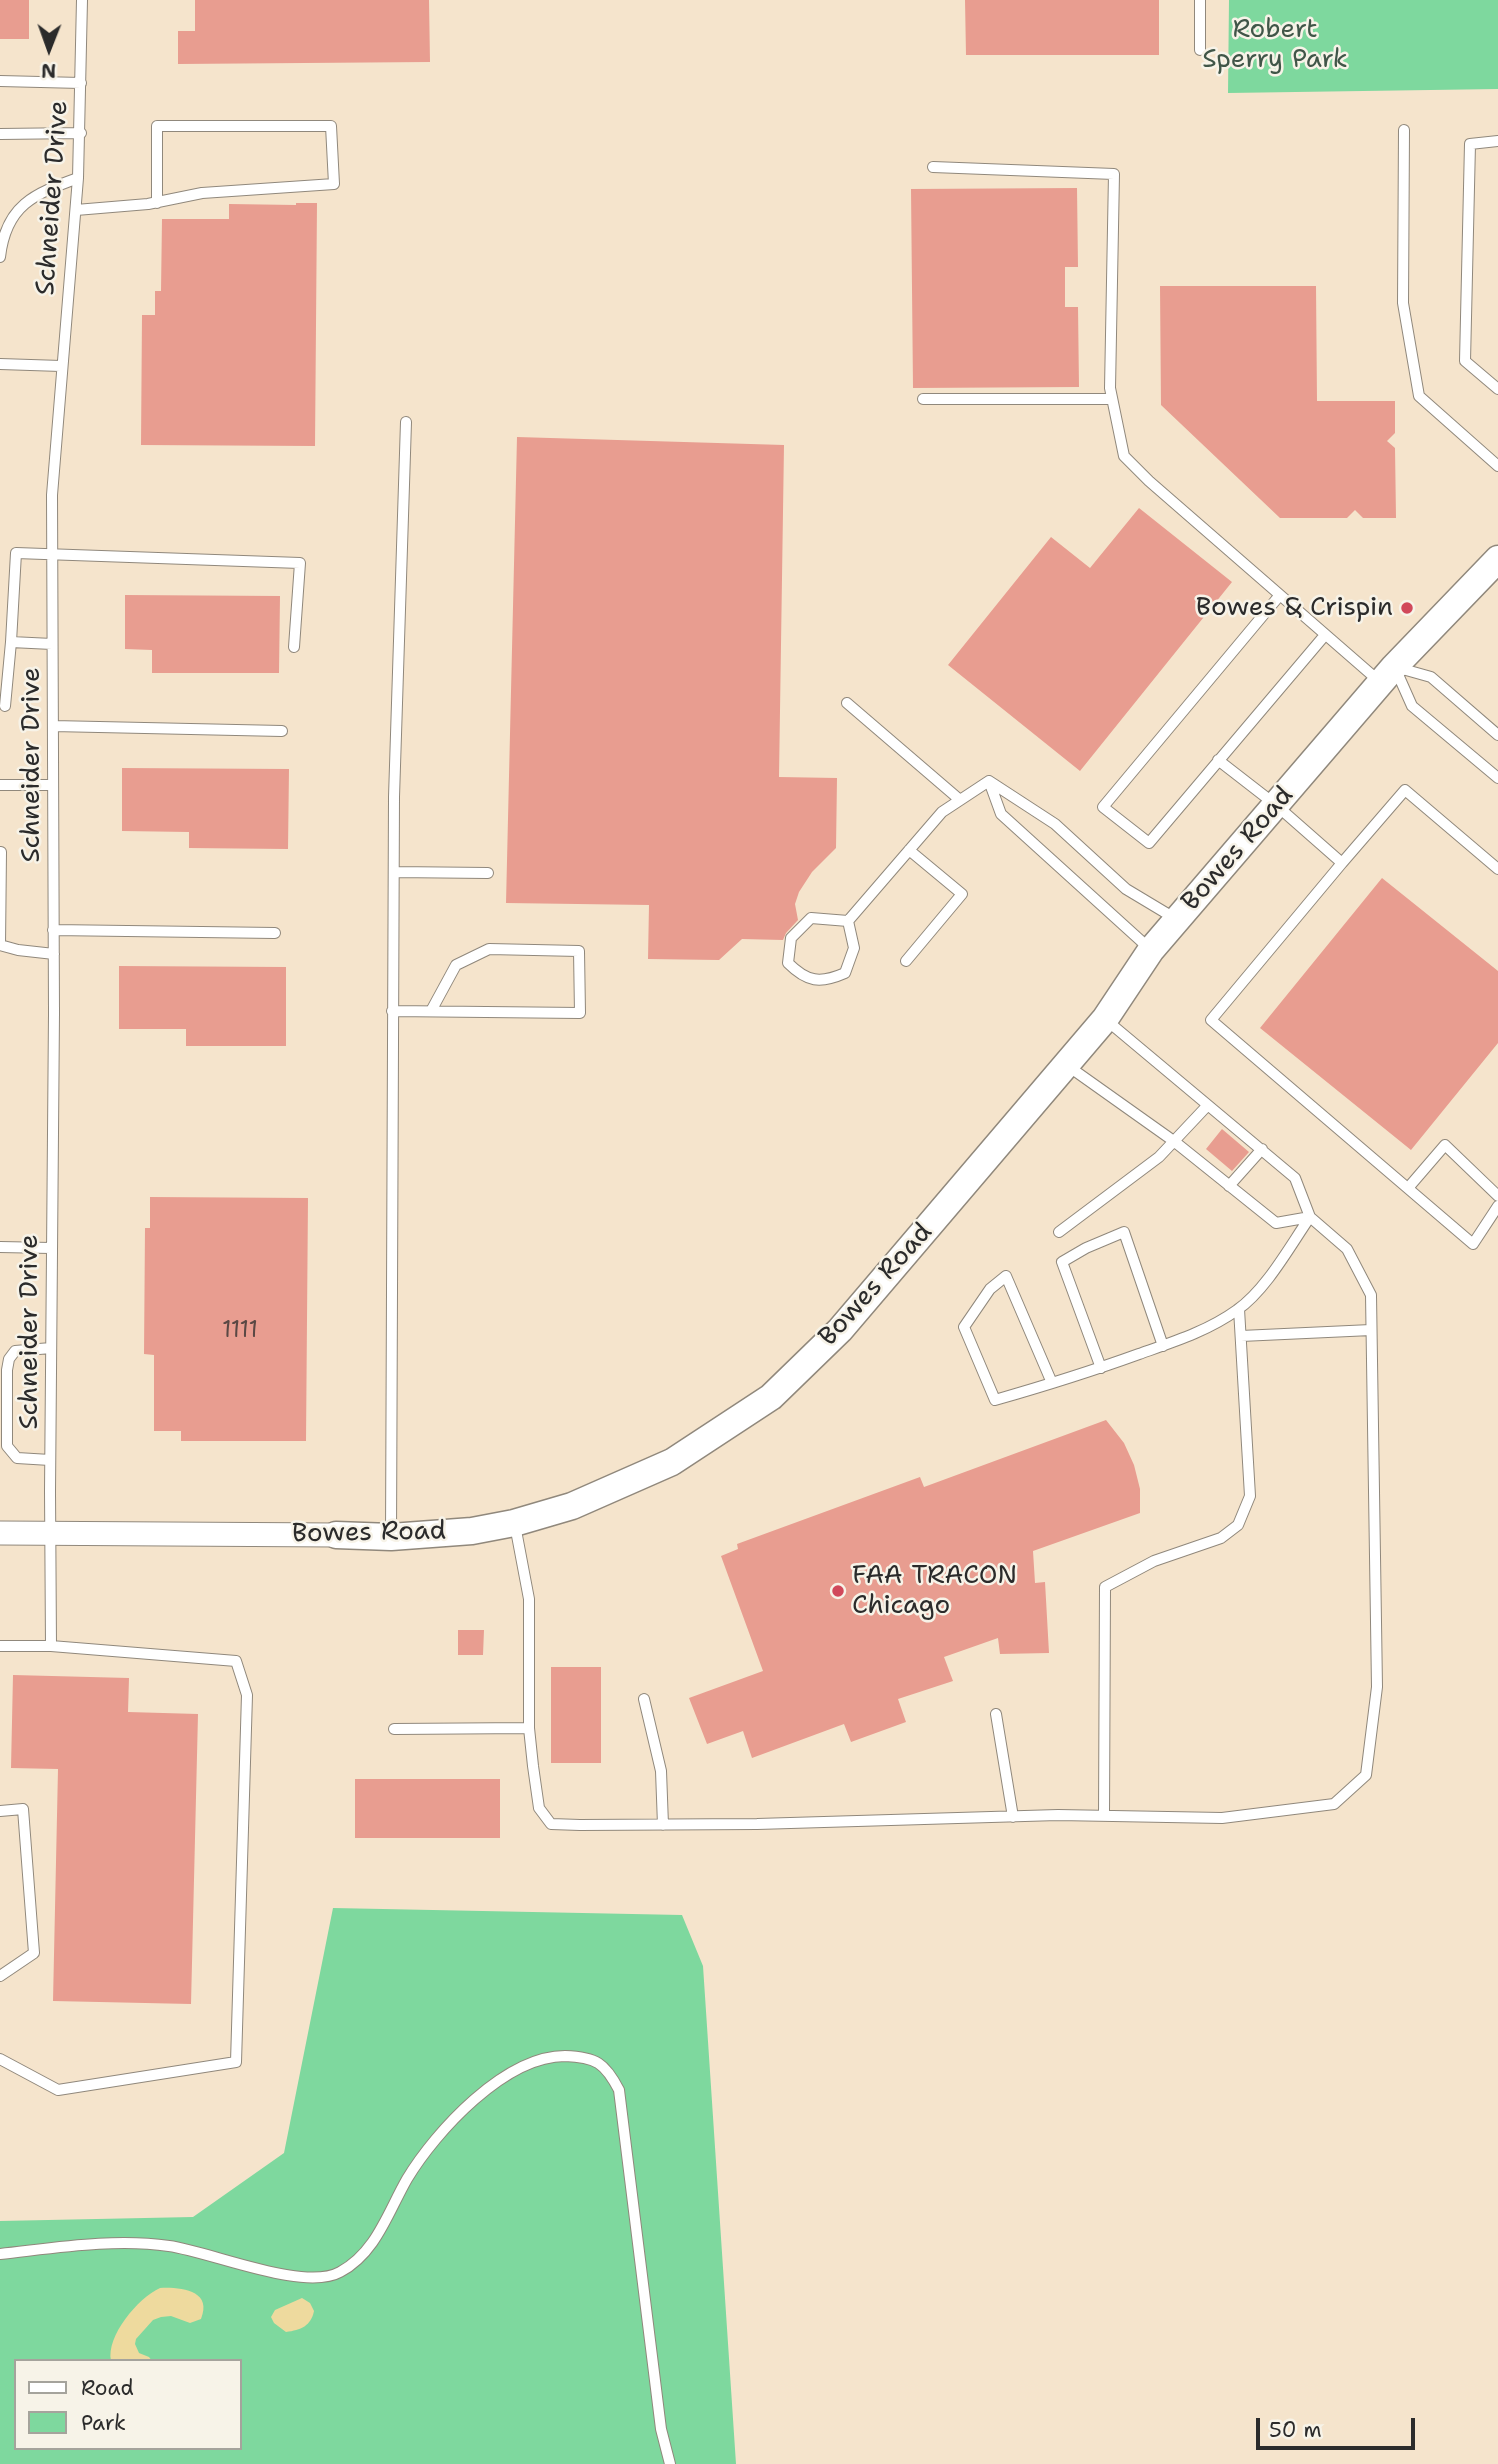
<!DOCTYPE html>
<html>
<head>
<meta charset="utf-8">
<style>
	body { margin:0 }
	#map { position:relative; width:1498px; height:2464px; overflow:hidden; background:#f5e4cc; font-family:"Shantell Sans",sans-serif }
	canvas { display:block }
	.legend { position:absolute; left:14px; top:2359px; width:228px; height:91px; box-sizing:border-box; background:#f7f3e8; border:2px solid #a5a39c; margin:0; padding:9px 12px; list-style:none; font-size:21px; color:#2b2b2b }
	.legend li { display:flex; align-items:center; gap:14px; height:35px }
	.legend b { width:35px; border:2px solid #a5a39c }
	.north { position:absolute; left:14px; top:14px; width:70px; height:70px; -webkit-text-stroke:5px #f7f3e8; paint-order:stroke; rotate:181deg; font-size:19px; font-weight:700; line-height:28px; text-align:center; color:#2b2b2b }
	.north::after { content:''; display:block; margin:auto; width:24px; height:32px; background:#2b2b2b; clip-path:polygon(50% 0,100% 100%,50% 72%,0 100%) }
	.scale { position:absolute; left:1256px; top:2418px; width:159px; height:32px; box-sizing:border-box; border:4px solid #2b2b2b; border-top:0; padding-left:9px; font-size:21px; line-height:24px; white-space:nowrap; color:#2b2b2b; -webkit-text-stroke:5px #f7f3e8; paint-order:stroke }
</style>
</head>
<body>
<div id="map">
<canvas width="1498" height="2464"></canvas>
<ul class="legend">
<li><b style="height:9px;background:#fff"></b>Road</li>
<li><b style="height:19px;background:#7ed89e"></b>Park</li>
</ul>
<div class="north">N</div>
<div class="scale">50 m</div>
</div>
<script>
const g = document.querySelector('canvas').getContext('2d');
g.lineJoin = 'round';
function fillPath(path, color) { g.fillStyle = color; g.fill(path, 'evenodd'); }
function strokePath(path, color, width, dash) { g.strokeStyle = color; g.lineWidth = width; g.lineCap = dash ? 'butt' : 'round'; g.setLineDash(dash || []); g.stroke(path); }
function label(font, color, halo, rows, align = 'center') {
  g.font = font + ' "Shantell Sans",sans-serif'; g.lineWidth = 5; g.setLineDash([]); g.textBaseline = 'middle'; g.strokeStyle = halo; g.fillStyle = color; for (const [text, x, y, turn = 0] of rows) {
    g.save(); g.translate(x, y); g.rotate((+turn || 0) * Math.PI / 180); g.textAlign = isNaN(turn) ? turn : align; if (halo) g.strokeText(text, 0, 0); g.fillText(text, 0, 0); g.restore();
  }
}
fillPath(new Path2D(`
	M1229 0H1498V89L1228 93Z
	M333 1908 682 1915 703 1966 736 2464H0V2221L193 2217 284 2153ZM16 2361H240V2448H16Z`), '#7ed89e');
fillPath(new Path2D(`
	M160 2288C180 2287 213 2290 201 2319L190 2323 171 2316 161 2317 153 2320 136 2339 135 2344 139 2353 149 2357 152 2361H111C106 2336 138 2298 160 2288Z
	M302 2298 310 2303 314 2311C311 2326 301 2330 286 2332L274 2323 271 2317 275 2310Z`), '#eeda9e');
fillPath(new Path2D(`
	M0 0H29V39H0Z
	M195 0H429L430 62 178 64V31H195Z
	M965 0H1159V55H966Z
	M1077 188 1078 267H1065V307H1078L1079 387 913 388 911 189Z
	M296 203H317L315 446 141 445 142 315H155V291H161L162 219H229V204L296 205Z
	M1160 286H1316L1317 401H1395V433L1387 441 1395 448 1396 518H1363L1355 510 1347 518H1280L1161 405Z
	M517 437 784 445 779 777 837 778 836 848 812 872 799 892 795 904 798 920 786 933 783 940 742 939 719 960 648 959 649 905 506 903Z
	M1139 508 1232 582 1080 771 948 665 1051 537 1090 568Z
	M125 595 280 596 279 673H152V650L125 649Z
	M122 768 289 769 288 849 189 848V832L122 831Z
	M1382 878 1498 971V1043L1411 1150 1260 1028Z
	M119 966 286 967V1046H186V1029H119Z
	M1222 1129 1249 1152 1232 1171 1206 1149Z
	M150 1197 308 1198 306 1441H181V1431H154V1355L144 1354 145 1228H150Z
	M1106 1420 1124 1443 1134 1465 1140 1489V1513L1033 1551 1035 1583 1045 1582 1049 1653 1000 1654 998 1638 944 1657 953 1681 898 1699 906 1722 851 1742 844 1724 752 1758 743 1731 707 1744 689 1698 763 1671 721 1556 738 1549 737 1544 920 1477 924 1487Z
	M458 1630H484L483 1655H458Z
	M551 1667H601V1763H551Z
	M13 1675 129 1678 128 1712 198 1714 191 2004 53 2001 58 1769 11 1768Z
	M355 1779H500V1838H355Z`), '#e89d90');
const service = new Path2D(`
	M1200 50V0
	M0 81 81 83
	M1404 130 1403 303 1419 396 1498 466
	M0 134 81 133
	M1498 141 1470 144 1465 361 1498 389
	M933 167 1114 174 1110 388 1124 456 1149 481 1380 682
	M76 210 148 204 202 193 334 184 331 126H157V203
	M0 257C6 205 34 194 78 178
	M0 364 61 366
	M923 399H1112
	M1280 595 1103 807 1149 843 1325 635
	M52 644 11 642 16 553 300 563 294 647
	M1399 668 1431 677 1498 735
	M1396 670 1412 706 1498 778
	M847 703 960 800
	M5 706 11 642
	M53 726 282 731
	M1218 760 1276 805 1342 863 1405 790 1498 869
	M989 781 1001 814 1151 950
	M989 781 1055 824 1126 889 1176 919
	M0 785H53
	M1 852 0 945 18 950 54 954
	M1342 863 1211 1020 1473 1244 1498 1206
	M394 872 488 873
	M848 921 811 918 791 938 788 963C807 982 820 984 845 973L854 948 848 921 942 812 989 781
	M53 930 275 933
	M906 961 962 894 909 850
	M392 1011 580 1013 579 951 489 949 456 965 431 1011
	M1068 1066 1175 1142 1276 1223 1310 1217 1295 1178 1105 1019
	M1229 1186 1262 1149
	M1408 1188 1445 1145 1498 1196
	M1059 1232 1159 1157 1207 1106
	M0 1247 51 1248
	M1241 1336 1371 1330
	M1101 1368 1062 1262 1086 1248 1124 1232 1163 1346
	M50 1460 17 1458 7 1446V1370L9 1359 15 1351 51 1348
	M515 1525 529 1599V1728L533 1766 539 1808 551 1824 580 1825 757 1824 1058 1815 1222 1818 1334 1804 1366 1775 1377 1687 1371 1295 1347 1249 1310 1217C1290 1246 1266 1290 1237 1310 1208 1331 1173 1342 1139 1354 1092 1371 1044 1386 995 1400L964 1327 990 1289 1006 1276 1052 1383
	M391 1537 394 797 406 422
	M0 1646H51L50 1491 54 1013 52 495 78 178 82 0
	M644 1699 661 1771 663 1825
	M996 1714 1013 1817
	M394 1729 529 1728
	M0 1811 23 1809 34 1953 0 1976
	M1104 1816 1105 1587 1154 1561 1221 1538 1238 1525 1250 1496 1239 1309
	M0 2059 58 2090 236 2062 247 1695 236 1661 51 1646
	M0 2254C55 2248 114 2238 169 2246 212 2252 304 2292 340 2272 376 2253 388 2212 407 2179 436 2131 505 2056 565 2056 596 2057 605 2063 619 2090L661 2429 670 2464`);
const tertiary = new Path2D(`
	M0 1533 336 1535`);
const secondary = new Path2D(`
	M336 1535 391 1537 472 1531 514 1523 572 1506 672 1462 771 1397 840 1330 1105 1019 1151 950 1394 667 1498 559`);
strokePath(service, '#90887c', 12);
strokePath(tertiary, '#90887c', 25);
strokePath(secondary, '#90887c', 29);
strokePath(service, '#fff', 10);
strokePath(tertiary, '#fff', 23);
strokePath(secondary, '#fff', 26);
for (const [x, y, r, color] of [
	[1407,608,7,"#d1495b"],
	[838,1591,7,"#d1495b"]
]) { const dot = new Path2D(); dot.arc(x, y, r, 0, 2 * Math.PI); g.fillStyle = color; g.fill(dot); strokePath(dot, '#f7f3e8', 2.5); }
label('23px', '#5a4844', null, [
	["1111",240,1331]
]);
label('26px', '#405648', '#f7f3e8', [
	["Robert",1275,30],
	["Sperry Park",1275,60]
]);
label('26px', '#2b2b2b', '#f7f3e8', [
	["Schneider Drive",53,198,-86],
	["Schneider Drive",32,765,-90],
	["Bowes Road",1238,849,-49],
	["Bowes Road",876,1285,-48],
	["Schneider Drive",30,1332,-90],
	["Bowes Road",369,1533,-1]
]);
label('26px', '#2b2b2b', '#f7f3e8', [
	["Bowes & Crispin",1393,608],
	["FAA TRACON",852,1576,"left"],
	["Chicago",852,1606,"left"]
], 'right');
</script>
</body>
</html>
